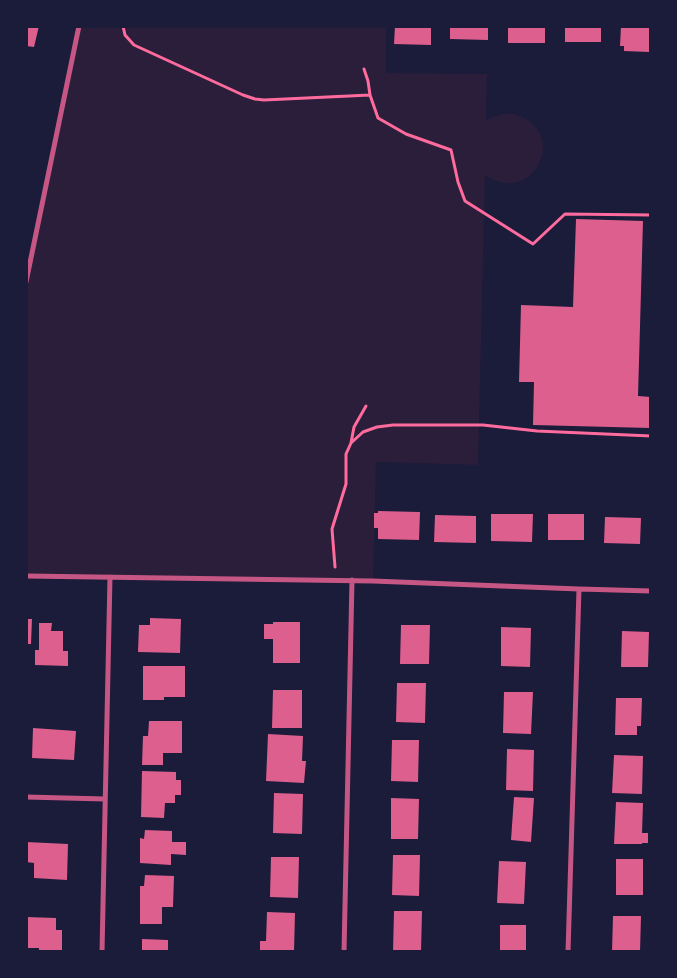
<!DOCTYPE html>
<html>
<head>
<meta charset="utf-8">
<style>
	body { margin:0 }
	#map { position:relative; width:677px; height:978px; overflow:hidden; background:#1b1b3a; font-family:Mulish,sans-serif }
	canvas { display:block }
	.frame { position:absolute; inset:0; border:28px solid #1b1b3a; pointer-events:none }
</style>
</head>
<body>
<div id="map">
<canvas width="677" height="978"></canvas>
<div class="frame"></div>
</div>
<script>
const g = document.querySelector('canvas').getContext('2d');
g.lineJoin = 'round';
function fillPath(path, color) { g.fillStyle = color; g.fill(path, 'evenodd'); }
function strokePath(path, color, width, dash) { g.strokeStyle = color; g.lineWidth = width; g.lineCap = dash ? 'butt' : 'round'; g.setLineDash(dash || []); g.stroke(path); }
fillPath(new Path2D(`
	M79 26H386V73L487 74 486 121C497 114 510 111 522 117 568 138 531 207 485 175L478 465 376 462 373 581 26 576V282Z`), '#2a1e3b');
fillPath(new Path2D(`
	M26 26H39L34 47 26 46Z
	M395 26H431V45L394 44Z
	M450 26H488V40L450 39Z
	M508 26H545V43H508Z
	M565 26H601V42H565Z
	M621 26H651V47L649 46V52L624 51V46H620Z
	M576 219 643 221 638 396 651 397 650 428 533 425 534 382H519L521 305 573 307Z
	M378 511 420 512 419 540 378 539V528H374V513H378Z
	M491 514H533L532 542 491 541Z
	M548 514H584V540H548Z
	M435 515 476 516V543L434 542Z
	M605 517 641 518 640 544 604 543Z
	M150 618 181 619 180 653 138 652 139 625H150Z
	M26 619H32L31 644H26Z
	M273 622H300V663H273V639H264V624H273Z
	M39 623H52L51 631H63V651H68V666L35 665V650H39Z
	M401 625H430L429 664H400Z
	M501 627 531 628 530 667 501 666Z
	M622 631 649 632 648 667H621Z
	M143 666H185V697H164V700H143Z
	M397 683H426L425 723 396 722Z
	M273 690H302V728H272Z
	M504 692H533L531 734 503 733Z
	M616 698H642L641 726H637V735H615Z
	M149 721H182V753H163V765H142L143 736H148Z
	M33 728 76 731 74 760 32 758Z
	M268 734 303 736 302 761H306L304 783 266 781Z
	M392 740H419L418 782 391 781Z
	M507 749 534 750 533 791 506 790Z
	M614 755 643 756 642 794 612 793Z
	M142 771 176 772V780H181V795H175V803H165L164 818 141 817Z
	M274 793 303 794 302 834 273 833Z
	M514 797 534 798 531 842 511 840Z
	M391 798 419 799 418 839H391Z
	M616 802 643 803 642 833H648V843H642V844H614Z
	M145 830 172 831V842H186V855L171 854V865L140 863V838L144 839Z
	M26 842 68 844 67 880 34 878V863L26 862Z
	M393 855H420L419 896 392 895Z
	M271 857H299L298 898 270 897Z
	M616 859H643V895H616Z
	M499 861 526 862 524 904 497 903Z
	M145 875 174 876 173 907H162V924H140V886H144Z
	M394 911H422L421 952H393Z
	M267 912 295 913 294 952H260V941H266Z
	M613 916H641L640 952H612Z
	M26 917 56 918V930H62V952H39V948H26Z
	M500 925H526V952H500Z
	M142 939 168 940V952H142Z`), '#dd5f8e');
strokePath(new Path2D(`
	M123 26 125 35 134 45 243 95 255 99 264 100 370 95
	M364 69 368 81 370 95 378 118 406 134 451 150 458 182 465 201 533 244 565 214 651 215
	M351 443 354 427 366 406
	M335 567 332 529 346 484V454L351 443 363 432 377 427 393 425H483L537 431 651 436`), '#ff6b9d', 3);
strokePath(new Path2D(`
	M26 282 79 26
	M26 576 373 581 579 589 651 591
	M26 797 105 799
	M102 952 110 577
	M344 952 352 580
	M568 952 579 589`), '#c65784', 5);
</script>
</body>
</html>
